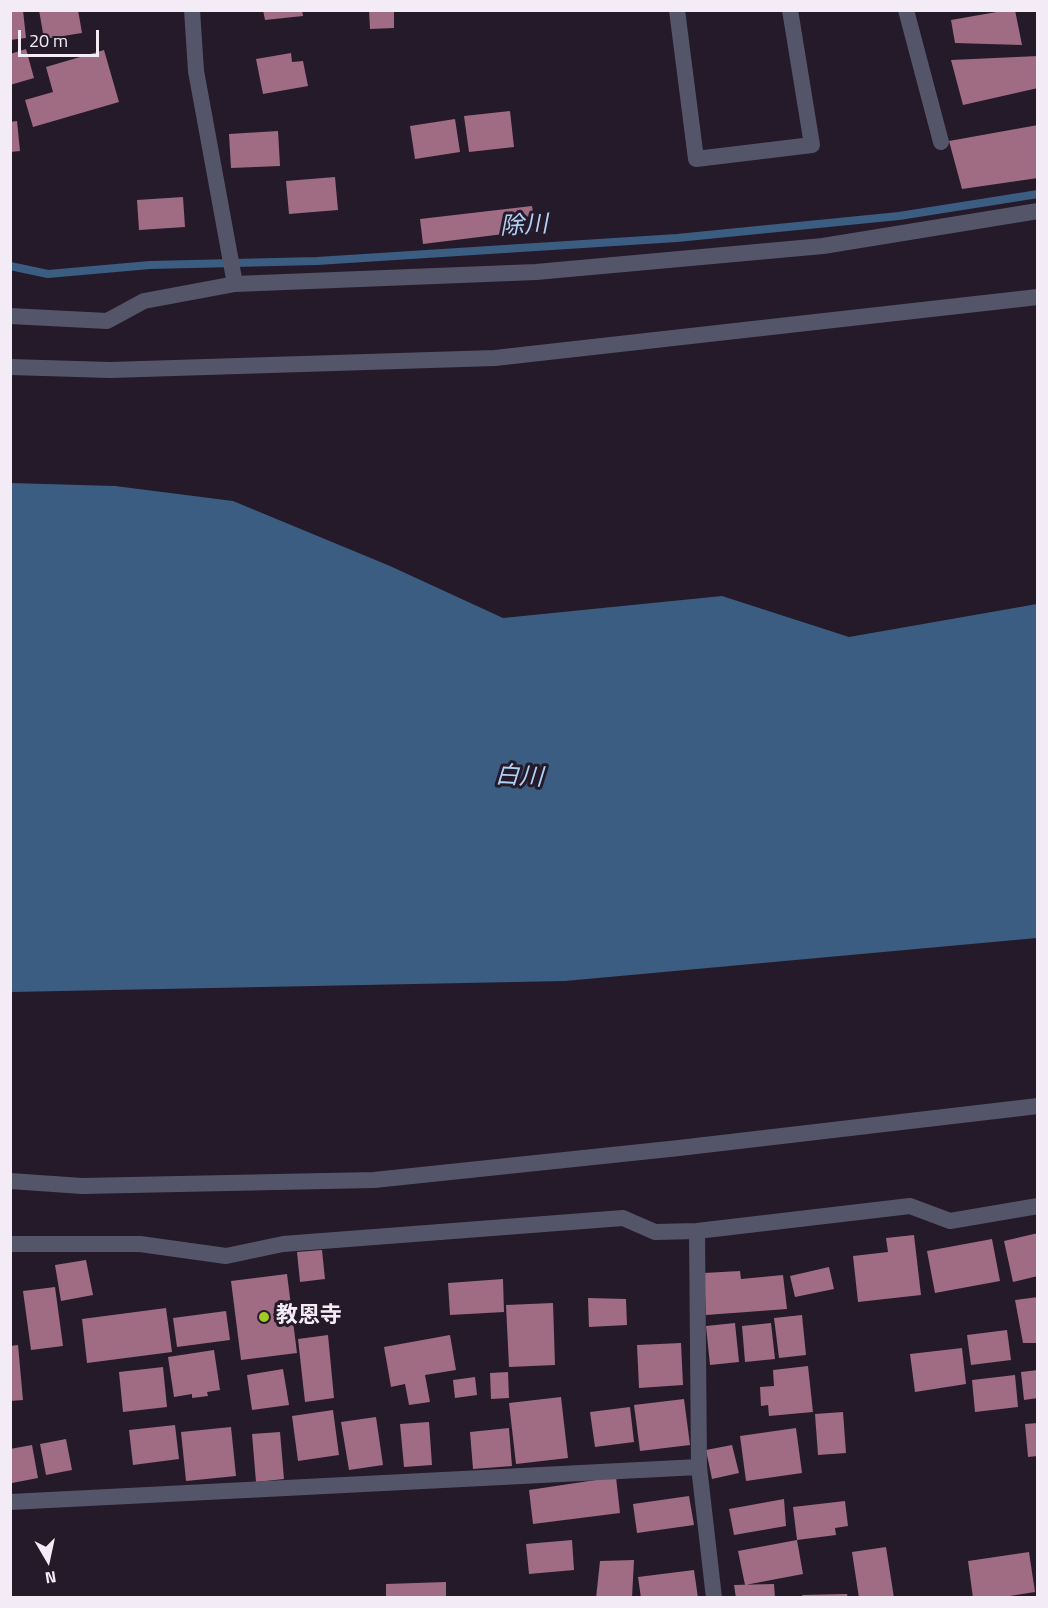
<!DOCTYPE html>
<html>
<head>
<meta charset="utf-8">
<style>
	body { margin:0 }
	#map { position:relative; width:1048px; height:1608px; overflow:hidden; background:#251a29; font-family:"Titillium Web",sans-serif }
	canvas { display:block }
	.frame { position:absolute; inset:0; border:12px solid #f3ecf6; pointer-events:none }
	.north { position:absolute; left:18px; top:1530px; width:60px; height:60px; -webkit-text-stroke:4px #251a29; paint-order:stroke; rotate:171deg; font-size:16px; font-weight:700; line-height:24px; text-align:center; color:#f3ecf6 }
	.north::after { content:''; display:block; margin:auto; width:21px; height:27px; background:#f3ecf6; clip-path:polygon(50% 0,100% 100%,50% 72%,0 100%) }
	.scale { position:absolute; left:18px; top:30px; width:81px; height:27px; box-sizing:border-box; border:3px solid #f3ecf6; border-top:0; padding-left:8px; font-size:18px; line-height:21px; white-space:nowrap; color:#f3ecf6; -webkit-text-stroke:4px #251a29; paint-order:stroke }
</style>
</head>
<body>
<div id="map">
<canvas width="1048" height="1608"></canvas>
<div class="frame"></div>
<div class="north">N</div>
<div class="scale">20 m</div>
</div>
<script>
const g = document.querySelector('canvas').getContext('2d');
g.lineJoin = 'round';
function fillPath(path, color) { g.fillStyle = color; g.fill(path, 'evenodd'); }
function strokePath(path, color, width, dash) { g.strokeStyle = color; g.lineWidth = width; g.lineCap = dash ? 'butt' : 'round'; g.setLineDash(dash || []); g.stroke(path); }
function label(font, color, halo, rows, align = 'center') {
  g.font = font + ' "Titillium Web","Noto Sans JP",sans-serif'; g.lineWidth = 6; g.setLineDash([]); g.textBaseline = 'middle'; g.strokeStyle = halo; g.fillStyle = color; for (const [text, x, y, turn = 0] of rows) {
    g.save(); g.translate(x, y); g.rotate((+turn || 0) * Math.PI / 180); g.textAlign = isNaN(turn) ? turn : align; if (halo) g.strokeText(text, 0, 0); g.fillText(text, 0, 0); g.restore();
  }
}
fillPath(new Path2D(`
	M11 483 115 486 233 501 390 566 503 618 722 596 849 637 1037 604V938L565 981 11 992Z`), '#3b5d82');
strokePath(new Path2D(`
	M10 266 48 274 150 265 317 261 677 238 899 216 1038 194`), '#3b5d82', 8);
fillPath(new Path2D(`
	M10 10H23L26 38 10 40Z
	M39 10H78L82 33 44 39Z
	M263 10H302L303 16 265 20Z
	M369 10H394V28L370 29Z
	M1008 10H1015L1022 45 955 43 951 20Z
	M26 49 34 78 10 85V54Z
	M104 50 119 102 33 127 25 100 53 92 46 67Z
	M291 53 292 62 303 61 308 86 263 94 256 59Z
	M1038 56V88L963 105 951 60Z
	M510 111 514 147 469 152 464 116Z
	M455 119 460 152 415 159 410 126Z
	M17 121 20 151 10 152V122Z
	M1038 125V178L962 189 949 141Z
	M278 131 280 166 231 168 229 134Z
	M335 177 338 210 289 214 286 181Z
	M183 197 185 227 139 230 137 200Z
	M532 206 536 230 423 244 420 219Z
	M1038 1233V1276L1013 1282 1004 1241Z
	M914 1235 921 1295 858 1302 853 1256 888 1252 886 1238Z
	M992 1239 1000 1281 935 1293 927 1251Z
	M322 1250 325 1279 300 1282 297 1252Z
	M86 1260 93 1295 61 1301 55 1265Z
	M829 1267 834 1289 795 1297 790 1276Z
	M740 1271 741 1279 783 1275 787 1309 706 1315 704 1273Z
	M287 1274 297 1353 241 1360 231 1281Z
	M503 1279 504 1312 450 1315 448 1283Z
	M55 1287 63 1346 31 1350 23 1291Z
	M1038 1297V1343H1023L1015 1300Z
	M588 1298 626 1299 627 1325 589 1327Z
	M553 1303 555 1365 509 1367 506 1305Z
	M166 1308 172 1352 87 1363 82 1319Z
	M226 1311 230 1340 177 1347 173 1318Z
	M802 1315 806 1355 779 1358 774 1318Z
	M735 1323 739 1362 710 1365 706 1326Z
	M771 1323 775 1359 745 1362 742 1326Z
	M1007 1330 1011 1360 971 1365 967 1335Z
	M328 1335 334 1398 305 1402 298 1339Z
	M450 1335 456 1370 425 1375 430 1402 409 1405 405 1384 391 1387 384 1347Z
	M681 1343 683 1385 639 1388 637 1345Z
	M18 1345 23 1400 10 1401V1346Z
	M962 1348 966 1384 915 1392 910 1354Z
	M214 1350 220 1390 207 1392 208 1396 192 1398V1394L174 1397 168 1357Z
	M808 1366 813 1412 769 1416 768 1405 761 1406 760 1387 774 1386 773 1370Z
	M163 1367 167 1407 123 1412 119 1372Z
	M283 1369 289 1405 252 1410 247 1375Z
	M1038 1370V1398L1024 1400 1021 1372Z
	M508 1372 509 1398 491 1399 490 1373Z
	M1015 1375 1018 1407 975 1412 972 1380Z
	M475 1377 477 1395 455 1398 453 1380Z
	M561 1397 568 1458 516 1464 509 1403Z
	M684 1399 690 1445 640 1451 634 1405Z
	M630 1407 634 1442 595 1447 590 1412Z
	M333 1410 339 1455 298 1461 292 1416Z
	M843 1412 846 1453 818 1455 815 1414Z
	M376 1417 383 1465 349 1470 341 1422Z
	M429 1422 432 1465 404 1467 400 1424Z
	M1038 1423V1456L1028 1457 1025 1424Z
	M175 1425 179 1459 133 1465 129 1430Z
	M231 1427 236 1476 186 1481 181 1432Z
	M509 1428 512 1466 473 1469 470 1432Z
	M796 1428 802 1473 746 1481 740 1436Z
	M280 1432 284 1479 256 1482 252 1434Z
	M66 1439 72 1470 46 1475 40 1444Z
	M32 1445 38 1478 12 1483 10 1449Z
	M732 1445 739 1473 712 1479 706 1450Z
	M616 1477 620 1513 533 1524 529 1490Z
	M689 1496 694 1525 637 1533 633 1504Z
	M784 1499 786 1526 734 1535 729 1509Z
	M845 1501 848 1526 835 1528 836 1535 797 1540 793 1507Z
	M572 1540 574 1570 529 1574 526 1544Z
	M797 1540 803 1574 745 1585 738 1551Z
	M886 1547 894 1598H859L852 1552Z
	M1029 1552 1035 1592 997 1598H973L968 1561Z
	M634 1560 632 1598H596L600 1561Z
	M694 1570 698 1598H641L638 1577Z
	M446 1582V1598H386V1584Z
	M774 1584 775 1598H736L734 1585Z
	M847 1594 848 1598H803L802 1595Z`), '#9f6c83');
strokePath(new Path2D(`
	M192 10 196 71 235 284
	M677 10 696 159 812 145 790 10
	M906 10 941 142
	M10 316 107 321 144 301 235 284 536 272 823 246 1038 211
	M10 367 110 370 495 358 1038 297
	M10 1181 82 1186 374 1180 679 1148 1038 1106
	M697 1231 699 1467 714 1598
	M10 1244H140L226 1256 283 1244 623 1218 655 1232 697 1231 910 1206 950 1221 1038 1206
	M10 1502 699 1467`), '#555569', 16);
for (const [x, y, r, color] of [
	[264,1317,6,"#a3c927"]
]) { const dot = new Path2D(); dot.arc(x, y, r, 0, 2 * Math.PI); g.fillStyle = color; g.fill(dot); strokePath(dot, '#251a29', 2); }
label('bold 22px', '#f3ecf6', '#251a29', [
	["教恩寺",276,1317]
], 'left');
label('italic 24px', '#b0d1f5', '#251a29', [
	["除川",524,227,-3],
	["白川",519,778,3]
]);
</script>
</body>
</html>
